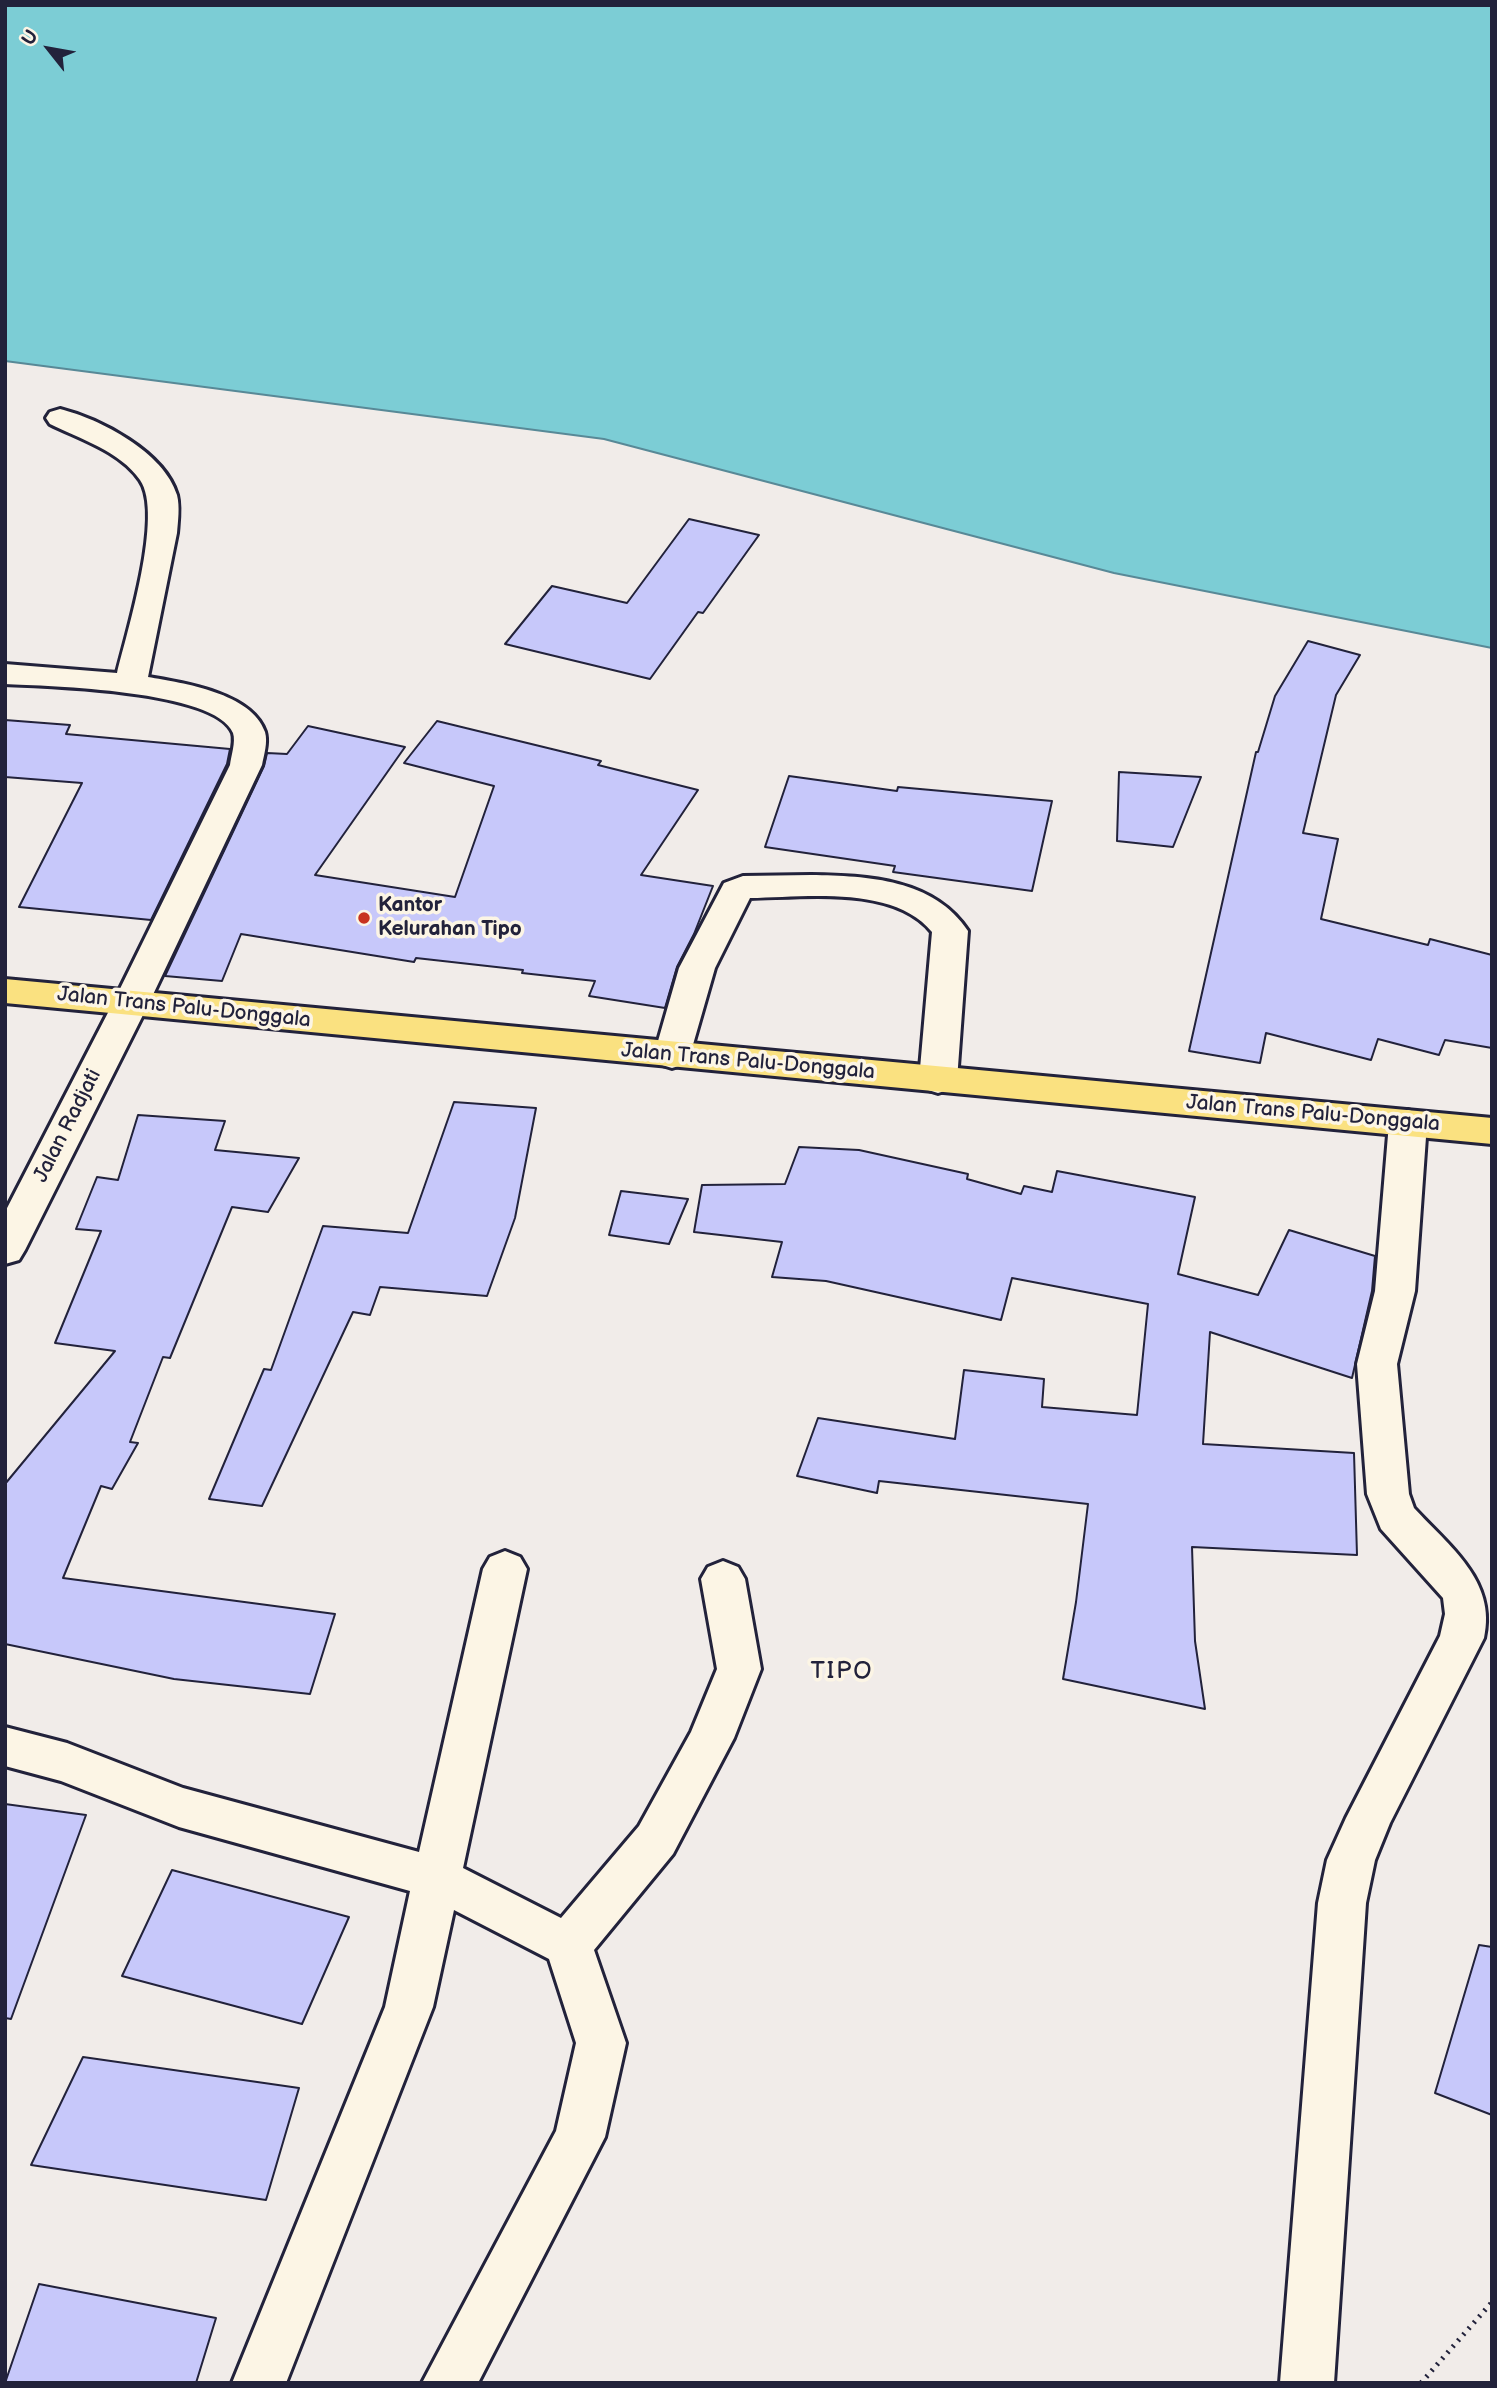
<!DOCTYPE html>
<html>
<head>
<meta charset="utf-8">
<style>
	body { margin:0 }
	#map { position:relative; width:1497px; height:2388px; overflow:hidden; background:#f1ece9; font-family:"Balsamiq Sans",sans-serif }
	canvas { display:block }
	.frame { position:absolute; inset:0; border:7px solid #22223b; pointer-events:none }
	.north { position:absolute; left:14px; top:14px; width:70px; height:70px; -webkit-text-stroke:5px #fcf5e5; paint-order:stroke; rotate:301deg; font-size:19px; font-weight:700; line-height:28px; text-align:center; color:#22223b }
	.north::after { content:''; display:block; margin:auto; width:24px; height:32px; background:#22223b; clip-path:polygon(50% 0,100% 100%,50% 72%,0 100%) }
</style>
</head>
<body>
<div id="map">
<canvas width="1497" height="2388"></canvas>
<div class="frame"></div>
<div class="north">U</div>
</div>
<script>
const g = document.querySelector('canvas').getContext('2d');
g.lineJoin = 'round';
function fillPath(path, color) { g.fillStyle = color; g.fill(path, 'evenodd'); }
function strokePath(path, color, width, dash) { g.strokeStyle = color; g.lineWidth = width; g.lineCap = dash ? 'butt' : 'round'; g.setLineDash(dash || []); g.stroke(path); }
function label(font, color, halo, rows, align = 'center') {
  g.font = font + ' "Balsamiq Sans",sans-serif'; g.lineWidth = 7; g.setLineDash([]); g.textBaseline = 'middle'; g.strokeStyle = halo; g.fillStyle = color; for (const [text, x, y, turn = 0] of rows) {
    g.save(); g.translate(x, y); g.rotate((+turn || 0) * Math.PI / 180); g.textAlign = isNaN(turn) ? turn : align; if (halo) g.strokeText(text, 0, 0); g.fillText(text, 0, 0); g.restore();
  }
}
const water = new Path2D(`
	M5 5H1492V648L1114 573 604 439 5 361Z`);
fillPath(water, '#7ccdd5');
strokePath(water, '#588997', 2);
const building = new Path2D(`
	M689 519 759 535 703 613 698 612 650 679 505 644 552 586 627 603Z
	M1308 641 1360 655 1336 695 1303 833 1338 839 1321 919 1428 945 1430 939 1492 955V1048L1445 1040 1439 1055 1378 1039 1371 1060 1266 1033 1260 1063 1189 1051 1256 752H1258L1275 696Z
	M5 720 70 725 66 734 230 749 227 764 151 920 19 907 82 783 5 777Z
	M437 721 601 761 598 765 698 790 641 875 713 886 694 934 677 967 665 1008 589 996 595 981 522 973 523 970 416 958 414 962 241 934 222 981 165 976 264 766 267 753 287 754 308 726 405 747 315 875 455 897 494 786 404 763Z
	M1119 772 1201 777 1173 847 1117 841Z
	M789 776 897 791 898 787 1052 801 1032 891 893 872 895 866 765 847Z
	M454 1102 536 1108 515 1218 487 1296 380 1287 370 1315 353 1312 262 1506 209 1499 264 1369 271 1370 323 1226 408 1233Z
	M138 1115 225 1121 215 1150 299 1158 268 1212 232 1207 170 1358 163 1357 130 1442 138 1443 112 1489 101 1486 63 1578 335 1614 310 1694 174 1679 5 1644V1484L115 1351 55 1343 101 1231 76 1229 97 1177 118 1180Z
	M799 1147 859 1150 968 1174 967 1179 1021 1194 1024 1186 1052 1192 1057 1171 1195 1197 1178 1274 1258 1295 1289 1230 1375 1256 1372 1291 1352 1378 1210 1332 1203 1444 1354 1453 1357 1555 1192 1547 1195 1641 1205 1709 1063 1679 1076 1602 1088 1504 879 1481 877 1493 797 1476 818 1418 955 1439 964 1370 1044 1379 1042 1407 1137 1415 1148 1304 1012 1278 1001 1320 826 1281 772 1277 782 1242 694 1232 702 1185 785 1184Z
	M621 1191 688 1199 669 1244 609 1235Z
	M5 1804 86 1815 11 2019 5 2018Z
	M172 1870 349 1917 302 2024 122 1976Z
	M1479 1945 1492 1947V2115L1435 2093Z
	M83 2057 299 2088 266 2200 31 2165Z
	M39 2284 216 2318 196 2383H5Z`);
fillPath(building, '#c7c8fa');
strokePath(building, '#22223b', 2);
const street = new Path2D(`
	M60 409C100 419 164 452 177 495 180 507 178 521 177 533L148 677C183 683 252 693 265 732 268 742 264 755 262 765L149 1003 25 1250 19 1260 5 1264V1212L113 1003 230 765C231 756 236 742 233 733 216 690 48 686 5 684V664L117 673C127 632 164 514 140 480 120 451 80 439 50 424L46 418 50 412Z
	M811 875C868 876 934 879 968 931L957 1080 951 1089 938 1093 925 1089 919 1080 932 932C894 885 805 897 750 898L715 968 690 1055 685 1064 672 1068 659 1064 654 1055 679 968 724 883 743 876Z
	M1408 1110 1421 1114 1427 1123 1415 1291 1397 1364 1409 1494 1414 1508C1449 1546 1497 1581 1484 1638L1390 1823 1375 1860 1366 1903 1334 2383H1280L1318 1903 1327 1860 1346 1818 1440 1636 1445 1614 1443 1598 1381 1529 1367 1494 1357 1364 1375 1291 1389 1123 1395 1114Z
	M505 1551 520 1557 527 1569 463 1868 561 1918 639 1826 691 1732 717 1669 701 1579 708 1567 723 1561 738 1567 745 1579 761 1669 734 1738 673 1854 594 1950 626 2043 605 2137 478 2383H422L556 2131 576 2043 549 1959 454 1910 433 2007 286 2383H232L385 2007 410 1891 179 1827 61 1781 5 1766V1727L67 1743 183 1788 419 1852 483 1569 490 1557Z`);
const highway = new Path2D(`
	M5 979 1492 1118V1144L5 1003Z`);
strokePath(street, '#22223b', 6);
strokePath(highway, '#22223b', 6);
strokePath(new Path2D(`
	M1421 2383 1492 2302`), '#22223b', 5, [2, 6]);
fillPath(street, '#fcf5e5');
fillPath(highway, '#fae180');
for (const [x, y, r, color] of [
	[364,918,7,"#c8321e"]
]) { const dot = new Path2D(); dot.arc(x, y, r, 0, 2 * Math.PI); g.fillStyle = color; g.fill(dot); strokePath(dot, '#fcf5e5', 2.5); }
label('bold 21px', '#22223b', '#fcf5e5', [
	["Kantor",378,906],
	["Kelurahan Tipo",378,930]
], 'left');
label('21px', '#22223b', '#fcf5e5', [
	["Jalan Trans Palu-Donggala",184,1008,6],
	["Jalan Trans Palu-Donggala",748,1062,5],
	["Jalan Trans Palu-Donggala",1313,1114,5],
	["Jalan Radjati",68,1126,-63]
]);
g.letterSpacing = '2px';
label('24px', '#22223b', '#fcf5e5', [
	["TIPO",842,1672]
]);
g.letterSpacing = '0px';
</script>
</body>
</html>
